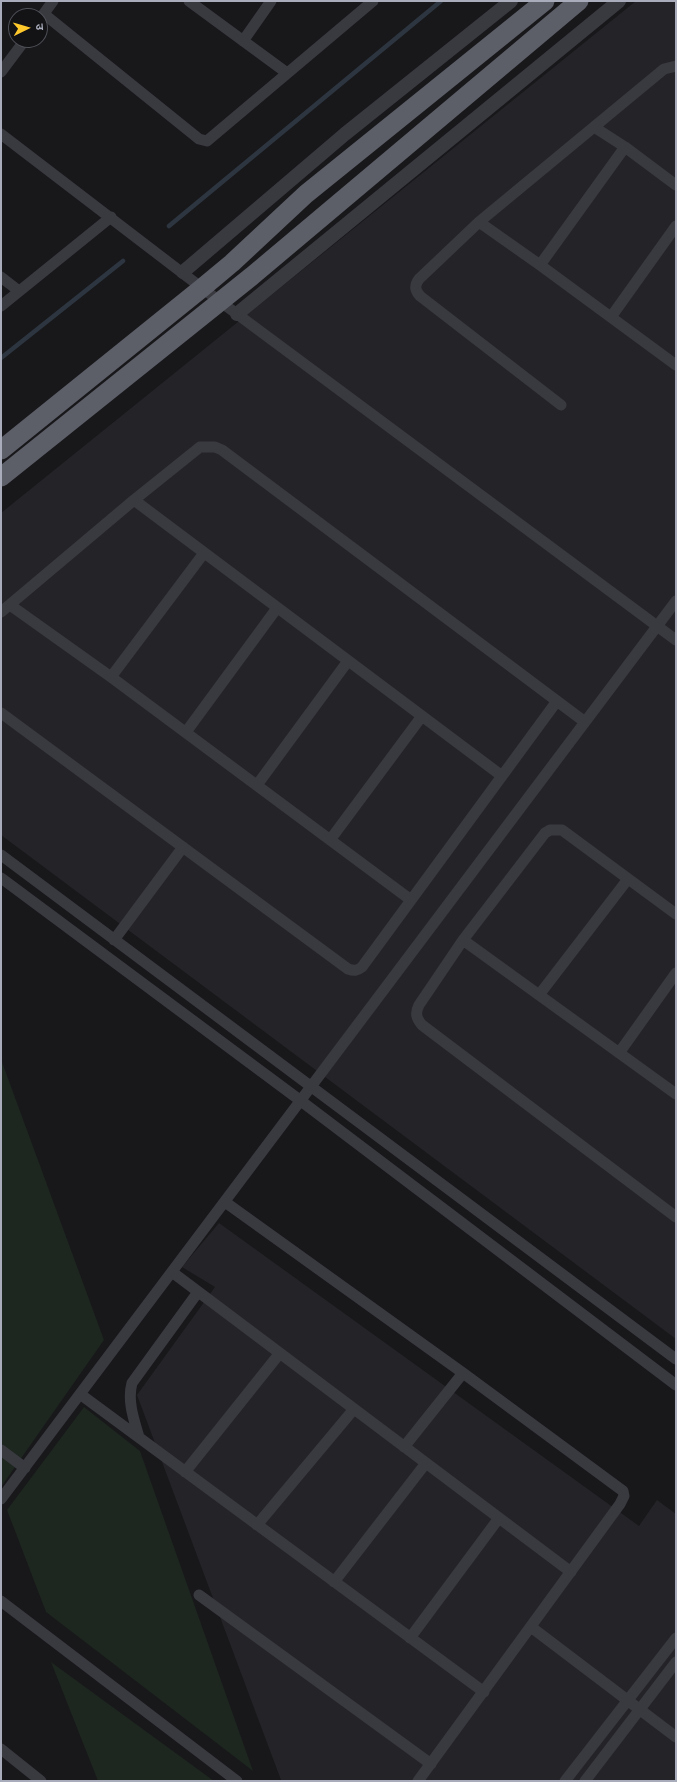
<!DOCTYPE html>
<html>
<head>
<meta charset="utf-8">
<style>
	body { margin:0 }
	#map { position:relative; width:677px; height:1782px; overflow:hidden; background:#18181b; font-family:"Source Sans 3","Noto Sans Devanagari",sans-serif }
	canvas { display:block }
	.frame { position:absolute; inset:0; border:2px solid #a9adbb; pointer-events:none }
	.north { position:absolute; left:8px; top:8px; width:40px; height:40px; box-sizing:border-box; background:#131316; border:1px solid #4f5158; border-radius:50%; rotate:85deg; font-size:11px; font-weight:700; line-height:16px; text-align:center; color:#a9adbb }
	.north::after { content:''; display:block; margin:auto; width:14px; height:18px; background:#ffc92c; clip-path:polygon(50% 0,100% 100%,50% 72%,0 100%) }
</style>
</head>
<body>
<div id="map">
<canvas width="677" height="1782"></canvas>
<div class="frame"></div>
<div class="north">उ</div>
</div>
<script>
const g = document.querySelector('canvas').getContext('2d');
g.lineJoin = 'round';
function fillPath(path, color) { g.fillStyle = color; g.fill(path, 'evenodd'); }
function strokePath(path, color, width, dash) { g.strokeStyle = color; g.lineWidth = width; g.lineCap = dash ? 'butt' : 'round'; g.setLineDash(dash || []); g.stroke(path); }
fillPath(new Path2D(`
	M636 1H676V1339L1 835V513Z
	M219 1223 639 1526 657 1500 676 1514V1781L281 1780 137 1395 215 1287 182 1267Z`), '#242428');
fillPath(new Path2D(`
	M2 1062 104 1340 1 1487V1064Z
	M84 1407 140 1451 253 1771 46 1612 7 1510Z
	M51 1662 214 1781H98Z`), '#1d261f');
strokePath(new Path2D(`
	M169 226 441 1
	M1 358 123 261`), '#2d3640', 4.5);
strokePath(new Path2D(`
	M189 1 287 73
	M44 14 199 139 207 141 373 1
	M40 19 53 1
	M243 41 271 1
	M1 72 25 40
	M594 127 625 147 676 185
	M1 134 202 288 676 640
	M479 222 540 265 676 365
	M540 265 625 147
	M1 277 19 291
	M1 306 111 217
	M611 317 676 226
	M561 405 420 296C415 290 414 286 419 279L479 222 664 69 676 66
	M134 500 502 776
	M10 605 111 677 411 900
	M1 612 134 500 200 447H215L222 450 585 722
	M111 677 204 553
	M1 713 348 969C354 971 357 971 362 967L557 701
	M186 732 277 608
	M257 785 348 661
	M330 840 422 716
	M1 855 676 1359
	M1 878 301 1101 676 1385
	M676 914 562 830H550L545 833 463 940 419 1005C415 1013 416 1018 422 1025L676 1217
	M114 940 183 847
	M463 940 676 1094
	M539 995 628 879
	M619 1053 676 973
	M225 1202 463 1373 623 1491 624 1496 620 1504 418 1781
	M172 1272 571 1572
	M80 1394 484 1692
	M139 1437C134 1420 127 1401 132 1383L198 1292
	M404 1447 463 1373
	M1 1450 25 1468
	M185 1472 280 1353
	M1 1499 676 601
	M257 1525 354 1409
	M334 1582 426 1463
	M199 1595 431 1764
	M1 1601 237 1781
	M531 1627 676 1737
	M410 1638 499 1518
	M1 1749 41 1781
	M565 1781 676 1638
	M585 1781 676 1662`), '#393940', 11);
strokePath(new Path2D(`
	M183 272 345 134 511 1
	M237 314 619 1`), '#393940', 14);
strokePath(new Path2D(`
	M1 450 202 288 232 263 306 194 545 1
	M1 477 252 276 579 1`), '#5c5e68', 19);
</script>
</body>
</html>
